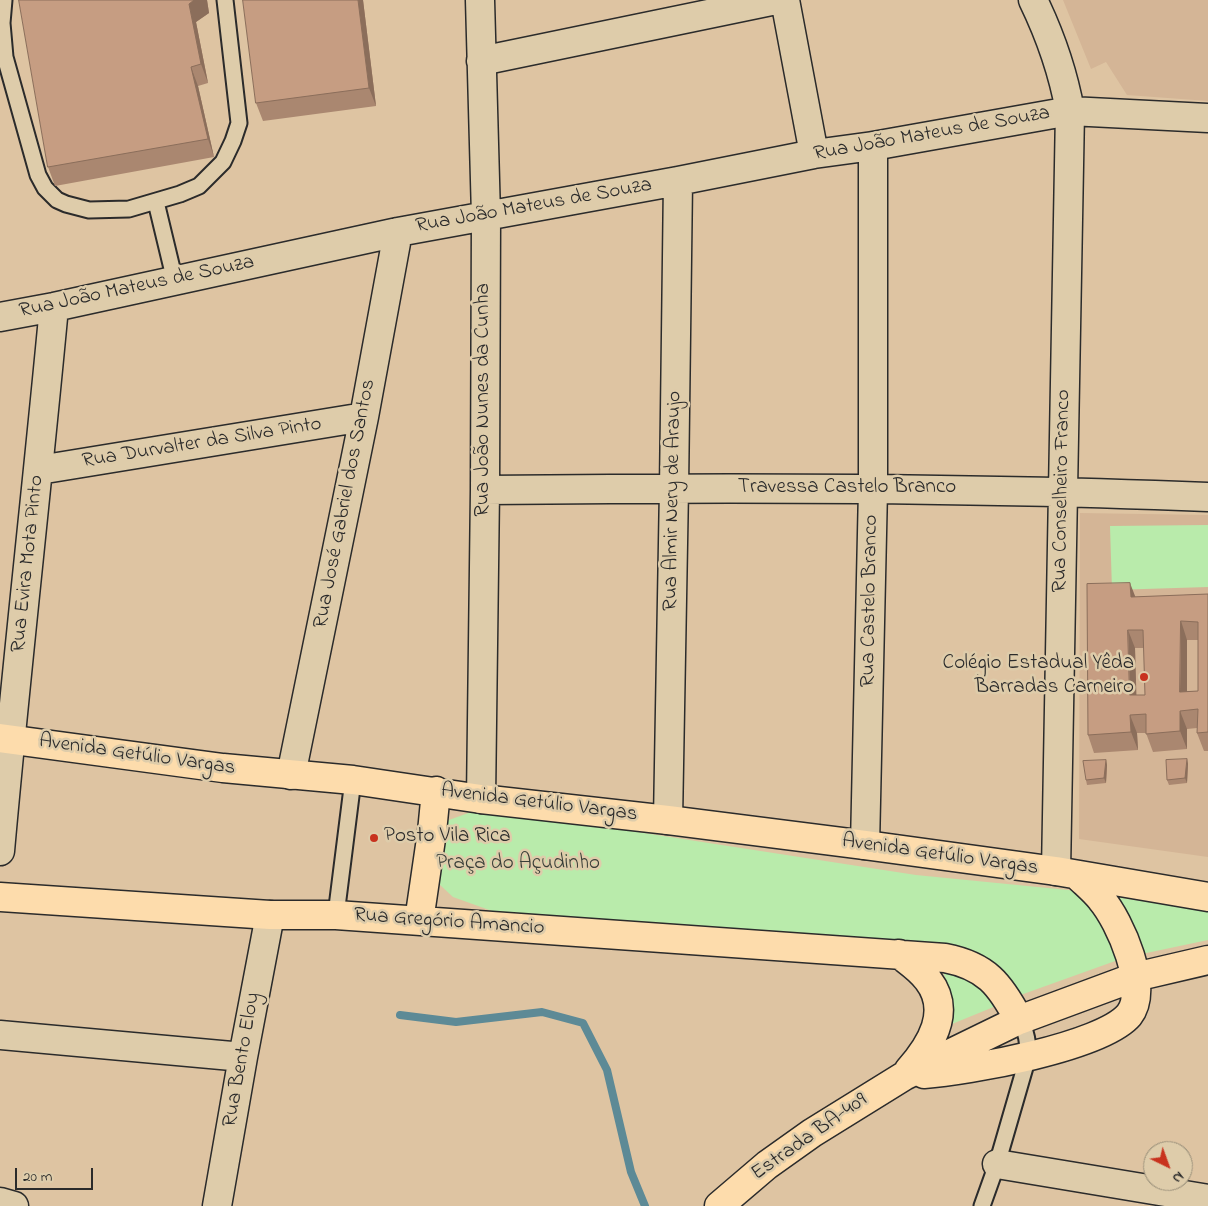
<!DOCTYPE html>
<html>
<head>
<meta charset="utf-8">
<style>
	body { margin:0 }
	#map { position:relative; width:1208px; height:1206px; overflow:hidden; background:#dec4a2; font-family:"Indie Flower",sans-serif }
	canvas { display:block }
	.north { position:absolute; left:1143px; top:1141px; width:50px; height:50px; box-sizing:border-box; background:#deccaa; border:1px solid #968c77; border-radius:50%; rotate:138deg; font-size:14px; font-weight:700; line-height:20px; text-align:center; color:#2b2b2b }
	.north::after { content:''; display:block; margin:auto; width:18px; height:22px; background:#c8321e; clip-path:polygon(50% 0,100% 100%,50% 72%,0 100%) }
	.scale { position:absolute; left:15px; top:1168px; width:78px; height:22px; box-sizing:border-box; border:2px solid #2b2b2b; border-top:0; padding-left:6px; font-size:15px; line-height:18px; white-space:nowrap; color:#2b2b2b; -webkit-text-stroke:4px #deccaa; paint-order:stroke }
</style>
</head>
<body>
<div id="map">
<canvas width="1208" height="1206"></canvas>
<div class="north">N</div>
<div class="scale">20 m</div>
</div>
<script>
const g = document.querySelector('canvas').getContext('2d');
g.lineJoin = 'round';
function fillPath(path, color) { g.fillStyle = color; g.fill(path, 'evenodd'); }
function strokePath(path, color, width, dash) { g.strokeStyle = color; g.lineWidth = width; g.lineCap = dash ? 'butt' : 'round'; g.setLineDash(dash || []); g.stroke(path); }
function label(font, color, halo, rows, align = 'center') {
  g.font = font + ' "Indie Flower",sans-serif'; g.lineWidth = 5; g.setLineDash([]); g.textBaseline = 'middle'; g.strokeStyle = halo; g.fillStyle = color; for (const [text, x, y, turn = 0] of rows) {
    g.save(); g.translate(x, y); g.rotate((+turn || 0) * Math.PI / 180); g.textAlign = isNaN(turn) ? turn : align; if (halo) g.strokeText(text, 0, 0); g.fillText(text, 0, 0); g.restore();
  }
}
fillPath(new Path2D(`
	M1063 0H1208V101L1127 95 1106 62 1091 69Z
	M1080 513 1208 515V857L1079 839Z`), '#d4b596');
fillPath(new Path2D(`
	M1208 525V587L1112 590 1110 526Z
	M482 808 916 875 1078 891 1105 920 1118 960 1015 997 985 957 963 952 506 916 453 897 438 883 435 838 449 820Z
	M1109 896 1208 911V940L1137 955Z
	M942 969 973 977 996 1006 952 1024V996Z`), '#b9ebab');
strokePath(new Path2D(`
	M400 1015 456 1022 542 1012 583 1023 607 1070 631 1172 645 1206`), '#5d8a96', 8);
const lane = new Path2D(`
	M4 0 2 23 5 57 38 175 45 188 57 200 66 204 89 210 129 209 180 194 199 186 223 162 233 141 239 123 225 0
	M156 202 175 281
	M336 915 353 780
	M982 1206 997 1164 1028 1057C1028 1043 1027 1031 1019 1020`);
const street = new Path2D(`
	M480 0 486 216 485 490 481 799
	M785 0 814 154
	M1033 0C1050 35 1063 72 1070 111L1056 871
	M481 61 776 0
	M0 317 54 307 398 232 678 181 814 154 873 146 1070 111 1208 118
	M39 470 364 417
	M485 490C726 487 967 487 1208 497
	M291 775 364 417 398 232
	M668 820 674 488 678 181
	M865 845 873 489V146
	M0 851C16 670 37 489 54 307
	M0 1035 243 1057
	M997 1164 1208 1199
	M0 1202 14 1206
	M217 1206 243 1057 270 915`);
const primary = new Path2D(`
	M0 738 223 768 353 780 481 799 668 820 865 845 1056 871 1208 897
	M0 897 270 915H336L945 958C986 966 1000 984 1019 1020
	M419 921 432 832 436 791
	M899 954C909 962 920 969 928 980 952 1011 931 1045 909 1070
	M924 1074C967 1071 1102 1047 1129 1015 1150 989 1120 921 1101 899 1094 890 1085 883 1077 875
	M719 1206 767 1165 812 1133 904 1076 1019 1020 1135 977 1208 960`);
strokePath(lane, '#2b2b2b', 19);
strokePath(street, '#2b2b2b', 31);
strokePath(primary, '#2b2b2b', 31);
strokePath(lane, '#deccaa', 15);
strokePath(street, '#deccaa', 28);
strokePath(primary, '#fddcac', 28);
fillPath(new Path2D(`
	M19 0H207L209 13 196 22 208 83 198 86 214 157 55 186 48 167Z
	M243 0H363L376 106 263 121 256 103Z
	M1208 594V751H1204L1197 733V728L1187 729V749L1153 752 1146 733H1137L1138 750 1094 753 1088 735 1135 597ZM1187 640H1198V691H1187ZM1135 648H1144L1145 695H1136Z
	M1187 759 1188 764 1187 783 1169 785 1167 780Z
	M1106 760 1107 765 1106 783 1087 785 1086 780Z`), '#aa8770');
fillPath(new Path2D(`
	M194 0H207L209 13 196 22 208 83 201 64 189 4Z
	M358 0H363L376 106 369 88Z
	M191 67 198 86 214 157 208 139Z
	M1130 583 1137 601 1131 597Z
	M1181 621 1187 640V710L1180 692Z
	M1128 630 1135 648 1137 714 1130 695Z
	M1180 711 1187 729V749L1180 731Z
	M1130 715 1137 733 1138 750 1131 732Z
	M1187 759 1188 764 1187 783 1185 778Z
	M1106 760 1107 765 1106 783 1104 778Z`), '#8b6e5b');
const building = new Path2D(`
	M19 0H194L189 4 201 64 191 67 208 139 48 167Z
	M243 0H358L369 88 256 103Z
	M1130 583 1131 597 1208 594V732L1197 733 1198 709 1180 711V731L1146 734V714L1130 715 1131 732 1088 735 1087 584ZM1181 621 1198 622V691L1180 692ZM1128 630H1143L1145 695H1130Z
	M1187 759 1185 778 1167 780 1166 760Z
	M1106 760 1104 778 1086 780 1083 761Z`);
fillPath(building, '#c69d82');
strokePath(building, '#8b6e5b', 1);
for (const [x, y, r, color] of [
	[1144,677,5,"#c8321e"],
	[374,838,5,"#c8321e"]
]) { const dot = new Path2D(); dot.arc(x, y, r, 0, 2 * Math.PI); g.fillStyle = color; g.fill(dot); strokePath(dot, '#deccaa', 2); }
label('21px', '#2b2b2b', '#deccaa', [
	["Rua João Mateus de Souza",932,135,-10],
	["Rua João Mateus de Souza",534,207,-10],
	["Rua João Mateus de Souza",137,288,-12],
	["Rua João Nunes da Cunha",485,400,-90],
	["Rua Durvalter da Silva Pinto",202,444,-9],
	["Travessa Castelo Branco",847,489],
	["Rua Conselheiro Franco",1063,491,-89],
	["Rua Almir Nery de Araujo",674,501,-89],
	["Rua José Gabriel dos Santos",346,504,-79],
	["Rua Evira Mota Pinto",29,564,-84],
	["Rua Castelo Branco",871,601,-89],
	["Avenida Getúlio Vargas",137,756,8],
	["Avenida Getúlio Vargas",539,804,7],
	["Avenida Getúlio Vargas",940,856,8],
	["Rua Gregório Amancio",449,923,4],
	["Rua Bento Eloy",243,1060,-80],
	["Estrada BA-409",810,1138,-35]
]);
label('21px', '#2b2b2b', '#deccaa', [
	["Colégio Estadual Yêda",1134,665],
	["Barradas Carneiro",1134,689],
	["Posto Vila Rica",384,838,"left"]
], 'right');
label('21px', '#393e38', '#deccaa', [
	["Praça do Açudinho",518,865]
]);
</script>
</body>
</html>
